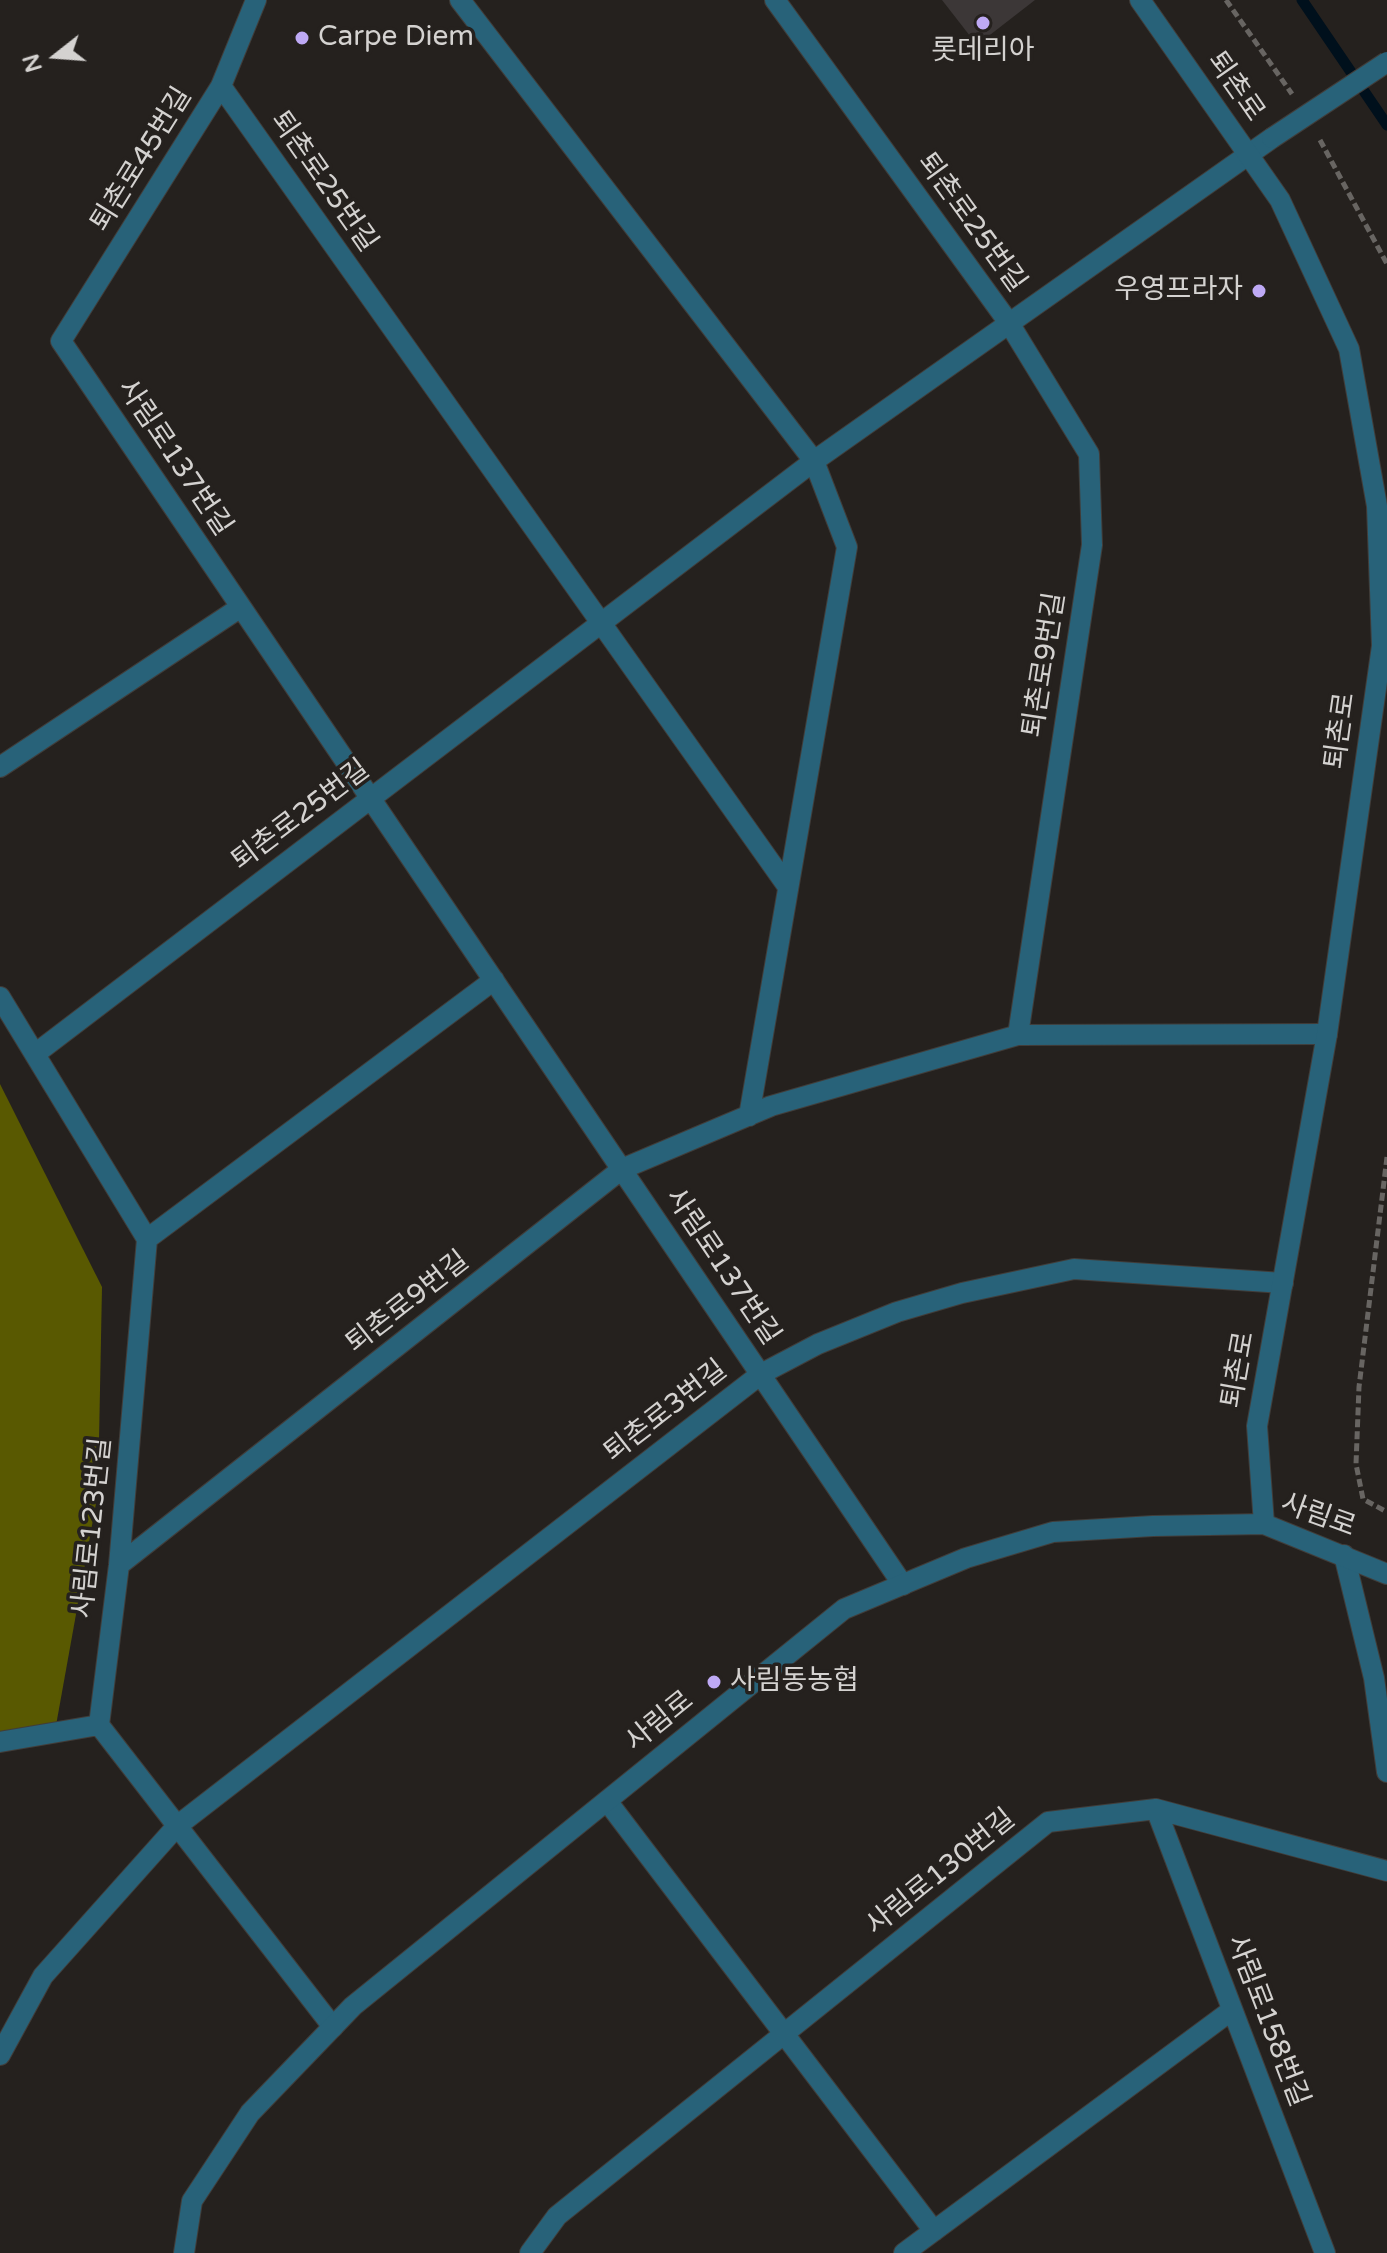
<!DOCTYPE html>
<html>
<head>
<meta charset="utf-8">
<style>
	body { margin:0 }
	#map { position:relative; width:1387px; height:2253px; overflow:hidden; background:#25211e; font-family:"Varela Round",sans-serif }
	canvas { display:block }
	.north { position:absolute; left:16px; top:16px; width:80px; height:80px; -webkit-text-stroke:6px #25211e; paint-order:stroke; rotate:253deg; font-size:22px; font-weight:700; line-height:32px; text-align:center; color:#d4d2d0 }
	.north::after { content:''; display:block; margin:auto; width:28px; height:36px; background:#d4d2d0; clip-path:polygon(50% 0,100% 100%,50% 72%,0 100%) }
</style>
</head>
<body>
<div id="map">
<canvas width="1387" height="2253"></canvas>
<div class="north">N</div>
</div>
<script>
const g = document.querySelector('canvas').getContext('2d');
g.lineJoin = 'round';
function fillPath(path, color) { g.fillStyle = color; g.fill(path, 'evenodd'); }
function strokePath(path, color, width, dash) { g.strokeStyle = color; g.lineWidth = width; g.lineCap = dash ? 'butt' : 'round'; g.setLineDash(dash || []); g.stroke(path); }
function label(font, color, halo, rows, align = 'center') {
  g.font = font + ' "Varela Round","Noto Sans KR",sans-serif'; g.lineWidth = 7; g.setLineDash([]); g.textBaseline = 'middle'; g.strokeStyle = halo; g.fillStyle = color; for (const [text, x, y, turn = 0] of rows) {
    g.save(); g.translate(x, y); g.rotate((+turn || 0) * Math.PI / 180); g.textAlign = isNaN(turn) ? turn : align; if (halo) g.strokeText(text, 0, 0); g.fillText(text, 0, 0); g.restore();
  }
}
fillPath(new Path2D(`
	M0 1084 102 1287 98 1492 55 1731H0Z`), '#595901');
strokePath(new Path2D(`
	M1302 0 1387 125`), '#00101c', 11);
fillPath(new Path2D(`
	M942 0H1035L977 45Z`), '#3c3737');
const minor = new Path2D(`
	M256 0 221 86 61 341 903 1585
	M460 0 814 461 847 547 749 1116
	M775 0 1009 323 1089 454 1092 545 1018 1035
	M221 86 788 887
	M0 767 241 607
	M0 997 147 1239 119 1565 99 1725 333 2027
	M35 1054 814 461 1272 138
	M147 1239 494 980
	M1344 1555 1374 1678 1387 1772
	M119 1565 622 1169 771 1106 1018 1035 1327 1034
	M0 1742 99 1725
	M607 1801 934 2231
	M1156 1809 1325 2253
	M0 2055 43 1976 177 1826 761 1374 818 1344 897 1312 962 1293 1074 1269 1283 1283
	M530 2253 557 2216 1048 1822 1156 1809 1387 1871
	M904 2253 1232 2010`);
const tertiary = new Path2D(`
	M1140 0 1280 200 1349 349 1377 506 1382 646 1327 1034 1257 1426 1264 1524
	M184 2253 192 2201 250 2113 353 2006 844 1609 966 1558 1053 1532 1153 1526 1264 1524 1387 1574`);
strokePath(minor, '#413d3a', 22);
strokePath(tertiary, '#413d3a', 22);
strokePath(new Path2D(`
	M1226 0 1292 94
	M1320 140 1387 264
	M1387 1157 1359 1387 1356 1464 1363 1499 1387 1512`), '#686562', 5, [8, 4]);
strokePath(minor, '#286279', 20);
strokePath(tertiary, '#286279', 20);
const minorBridge = new Path2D(`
	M1272 138 1387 62`);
strokePath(minorBridge, '#413d3a', 22, []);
strokePath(minorBridge, '#286279', 20);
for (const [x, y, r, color] of [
	[983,23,8,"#bea9f5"],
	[302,38,8,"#bea9f5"],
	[1259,291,8,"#bea9f5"],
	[714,1682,8,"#bea9f5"]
]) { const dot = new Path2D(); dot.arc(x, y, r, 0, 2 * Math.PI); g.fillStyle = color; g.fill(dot); strokePath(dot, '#25211e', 3); }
label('28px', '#d4d2d0', '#25211e', [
	["Carpe Diem",318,38],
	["롯데리아",983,52,"center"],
	["우영프라자",1243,291,"right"],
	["사림동농협",730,1682]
], 'left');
label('28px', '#d4d2d0', '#25211e', [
	["퇴촌로",1235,87,55],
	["퇴촌로45번길",142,160,-58],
	["퇴촌로25번길",323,182,55],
	["퇴촌로25번길",971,223,54],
	["사림로137번길",174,458,56],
	["퇴촌로9번길",1045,665,-81],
	["퇴촌로",1341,731,-82],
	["퇴촌로25번길",301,816,-37],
	["사림로137번길",722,1267,56],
	["퇴촌로9번길",408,1303,-38],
	["퇴촌로",1239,1370,-80],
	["퇴촌로3번길",666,1412,-38],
	["사림로",1318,1516,20],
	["사림로123번길",93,1528,-84],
	["사림로",660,1722,-39],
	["사림로130번길",941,1873,-39],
	["사림로158번길",1267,2021,69]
]);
</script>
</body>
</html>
